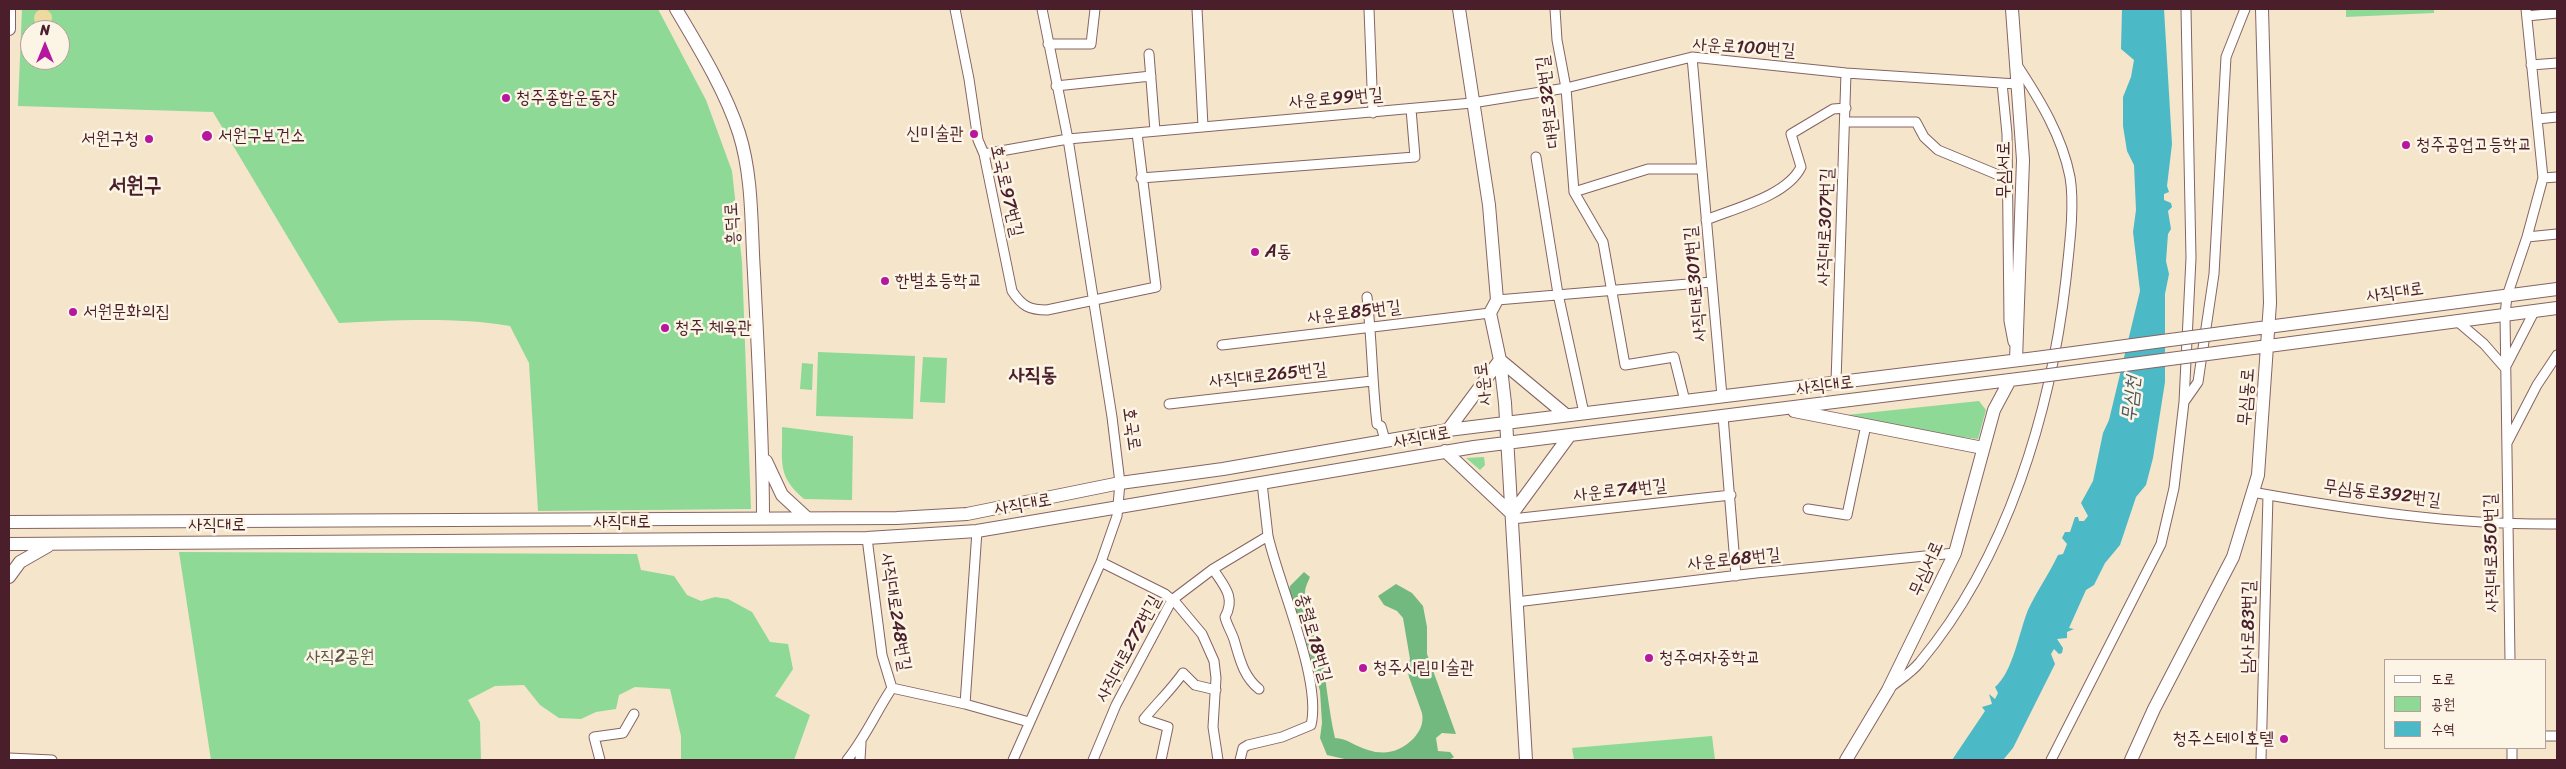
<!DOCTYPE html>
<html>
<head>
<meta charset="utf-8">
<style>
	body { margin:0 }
	#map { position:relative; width:2566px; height:769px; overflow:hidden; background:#f5e5ca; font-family:Sriracha,"Poor Story",sans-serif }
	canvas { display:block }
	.frame { position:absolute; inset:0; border:10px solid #4a1f2b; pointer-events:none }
	.legend { position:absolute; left:2384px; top:659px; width:162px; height:90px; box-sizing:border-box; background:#fcf5e5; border:1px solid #b59f9b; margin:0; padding:6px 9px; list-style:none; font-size:15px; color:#4a1f2b }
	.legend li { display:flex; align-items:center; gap:10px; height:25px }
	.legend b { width:25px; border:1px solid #b59f9b }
	.north { position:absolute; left:20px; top:20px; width:50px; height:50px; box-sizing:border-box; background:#fcf5e5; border:1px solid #b59f9b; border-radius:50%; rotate:0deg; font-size:14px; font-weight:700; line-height:20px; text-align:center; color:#4a1f2b }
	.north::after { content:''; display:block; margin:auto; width:18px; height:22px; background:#b5179e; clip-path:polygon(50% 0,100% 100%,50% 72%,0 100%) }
</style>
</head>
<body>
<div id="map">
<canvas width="2566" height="769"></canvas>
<div class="frame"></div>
<ul class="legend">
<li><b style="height:6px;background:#fff"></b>도로</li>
<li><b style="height:14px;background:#8ed996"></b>공원</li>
<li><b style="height:14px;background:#4cb9c6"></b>수역</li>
</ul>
<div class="north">N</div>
</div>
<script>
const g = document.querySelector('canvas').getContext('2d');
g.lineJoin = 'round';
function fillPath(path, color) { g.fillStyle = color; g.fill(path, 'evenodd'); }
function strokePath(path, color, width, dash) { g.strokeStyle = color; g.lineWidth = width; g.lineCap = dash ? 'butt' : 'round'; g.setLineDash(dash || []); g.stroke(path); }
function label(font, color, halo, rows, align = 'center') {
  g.font = font + ' Sriracha,"Poor Story",sans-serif'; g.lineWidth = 5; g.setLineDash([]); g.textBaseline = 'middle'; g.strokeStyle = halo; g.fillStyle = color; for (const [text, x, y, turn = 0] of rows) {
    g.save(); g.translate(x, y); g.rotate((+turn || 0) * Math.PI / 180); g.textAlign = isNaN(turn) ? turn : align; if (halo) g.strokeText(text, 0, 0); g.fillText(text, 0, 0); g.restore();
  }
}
fillPath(new Path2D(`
	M22 9H658L706 100 732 171 742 262 751 509 538 511 529 363 510 326C460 317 390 320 339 323L213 112 18 106ZM30 30H60V60H30Z
	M2346 9H2434V13L2346 17Z
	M818 352 915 356 913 419 816 416Z
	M923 357 947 358 945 403 920 402Z
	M802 363 813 364 812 390 800 389Z
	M1979 401 1986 410 1978 439 1875 426 1837 416Z
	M782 427 853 436 852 500 804 499C776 475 783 462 782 427Z
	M1484 457 1485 465 1480 470 1466 458Z
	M179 552 637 554 641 570 674 576 687 595 701 601 715 597 728 599 752 612 770 642 788 644 793 669 775 696 810 715 794 760H681V736L670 689 635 687 619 695 616 709 596 712 581 719 559 718 540 705 524 685 495 686 468 700 480 722 481 760H211Z
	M1712 736 1715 760H1574L1572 748Z`), '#8ed996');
fillPath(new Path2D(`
	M1304 572 1310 577C1308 582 1305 587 1305 592 1301 610 1317 629 1320 647 1326 677 1328 707 1335 738 1347 738 1356 747 1368 750 1386 756 1401 751 1414 738 1420 731 1424 723 1422 713L1409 677 1407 668 1410 659 1403 618 1397 611 1384 605 1378 596 1396 584 1412 593 1423 606 1427 627V654L1456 734 1442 733 1436 738 1438 751 1450 752 1454 757 1449 760H1349L1327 755 1320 738 1322 723 1320 691 1300 619 1291 605 1288 594 1290 586Z`), '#72b97f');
fillPath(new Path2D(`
	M34 18a9 9 0 1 1 18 0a9 9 0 1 1-18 0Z`), '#eeda9e');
fillPath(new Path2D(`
	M2122 9H2164L2172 144 2167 186 2169 192 2164 194V200L2171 203 2172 207 2168 211 2171 229 2168 234 2166 261 2169 274 2165 294V382L2153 458 2146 485 2136 497 2120 545 2105 563 2094 585 2086 590 2069 628 2074 629 2067 632V638L2057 639 2063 648 2062 653 2059 654 2054 649 2051 654 2055 664 2013 748 2003 760H1952L1985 711 1982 707 1992 704 1989 694 1995 699 1998 693 1995 687C2013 672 2019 632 2028 610 2037 591 2049 574 2058 555L2063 554 2067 544 2062 538 2065 532H2070L2075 517H2078L2079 521H2084L2088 516 2081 503 2093 481 2103 433 2109 420 2140 291 2133 232 2136 210 2134 165 2127 151 2123 126V97L2131 77 2134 60 2121 49Z`), '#4cb9c6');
const street = new Path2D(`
	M955 9 969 79 978 140 984 154 1012 291C1022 306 1029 310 1047 310L1156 287 1137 133
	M1197 9 1203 126
	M1369 9 1373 113
	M1555 9 1557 40 1566 88 1574 192 1603 242 1625 365 1674 357 1685 401
	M2527 16 2557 13
	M1048 44H1091L1095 9
	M1149 54 1155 131
	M1692 57 1722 396
	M2531 65 2557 63
	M2002 83 2007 134 2009 321 2013 342
	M1056 86 1151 76
	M2537 119 2557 117
	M1845 122H1916L1924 137 1938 150 2008 179
	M984 154 1068 139 1472 103 1566 88 1692 57 1846 73 2017 84
	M1536 157 1558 294 1584 413
	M1141 178 1415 157 1411 109
	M2543 178 2557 177
	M1574 192 1648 169H1702
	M1706 220C1735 208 1787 196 1801 167L1791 134 1833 109 1846 108
	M2527 237 2557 234
	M1367 297C1372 339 1372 382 1377 424L1381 426 1385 440
	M1497 300 1712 282
	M2457 321 2484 344 2505 368 2535 310
	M1222 345 1490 313
	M1836 382 1846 73
	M2184 402 2198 382 2214 274 2226 57 2245 9
	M1169 404 1372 381
	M1723 416 1736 576
	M2507 443 2537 385 2557 355
	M2252 492C2352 510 2456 525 2557 524
	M1808 509 1847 515 1866 425
	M1512 519 1731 495
	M867 538 882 655 892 688
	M1101 562 1165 594 1176 603 1202 634 1214 661 1216 678 1213 727 1218 760
	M1213 569C1224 586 1236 597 1225 617 1227 626 1233 634 1235 643 1240 660 1244 677 1259 689
	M1516 602 1756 573 1955 553
	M2510 660 2505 315 2507 296 2527 237 2543 178 2526 9
	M1892 686C1901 679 1913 671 1920 662 2007 558 2051 412 2066 279 2069 249 2075 207 2070 177 2062 136 2040 100 2017 65
	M892 688 965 704 1029 722
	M965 704 977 531
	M2545 736H2557
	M2512 748V760
	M9 758 52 760
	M600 760 594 737 623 733 634 714
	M847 760C865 738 876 712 892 688
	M860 760 861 743
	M1013 760 1101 562 1117 516 1120 483 1112 417 1068 139 1042 9
	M1093 760 1116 705 1172 600 1213 569 1268 536 1262 483
	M1161 760 1168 727 1144 719C1157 703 1171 690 1183 673L1195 685 1216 690
	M1240 760 1243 748 1248 745 1282 737 1311 725C1322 680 1279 585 1268 536
	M2051 760 2161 544 2174 488 2184 402 2191 258 2186 9
	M2261 760 2268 495`);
const secondary = new Path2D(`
	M676 9C699 48 725 90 739 133 753 177 751 227 754 273 758 355 763 436 763 518
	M1459 9 1489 205 1497 300 1490 313 1500 360 1505 403 1526 760
	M2012 9 2023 160 2016 360
	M9 29V9
	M2237 331 2557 289
	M2238 350 2557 308
	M1500 360 1566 415
	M1794 411 1983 448
	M1448 430 1500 360
	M1445 451 1512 514
	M766 461 782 495 807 518
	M1512 514 1570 435
	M9 522 897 518 967 514 1120 483 1223 469 1448 430 2036 358
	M9 544 867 538 977 531 1474 447 2034 377
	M9 577 20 562 48 546
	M1846 760 1888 690 1955 553 1994 410 2010 380
	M2131 760 2154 709 2233 557 2258 475 2270 303 2262 9`);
strokePath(street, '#866463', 11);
strokePath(secondary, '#866463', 14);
strokePath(street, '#fff', 9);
strokePath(secondary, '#fff', 12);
const secondaryBridge = new Path2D(`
	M2036 358 2237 331
	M2034 377 2238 350`);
strokePath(secondaryBridge, '#866463', 14, []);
strokePath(secondaryBridge, '#fff', 12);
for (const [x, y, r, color] of [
	[506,98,5,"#b5179e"],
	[974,134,5,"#b5179e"],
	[207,136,6,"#b5179e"],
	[149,139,5,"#b5179e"],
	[2406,145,5,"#b5179e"],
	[1255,252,5,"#b5179e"],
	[885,281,5,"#b5179e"],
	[73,312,5,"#b5179e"],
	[665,328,5,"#b5179e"],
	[1649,658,5,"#b5179e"],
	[1363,668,5,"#b5179e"],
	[2284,739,5,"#b5179e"]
]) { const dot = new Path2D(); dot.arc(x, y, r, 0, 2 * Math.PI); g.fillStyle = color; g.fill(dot); strokePath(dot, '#fcf5e5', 2); }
label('18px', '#4a1f2b', '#fcf5e5', [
	["사운로100번길",1744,48,4],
	["사운로99번길",1336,99,-5],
	["대원로32번길",1549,102,-97],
	["무심서로",2004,170,-90],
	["호국로97번길",1006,191,77],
	["흥덕로",733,224,-93],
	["사직대로307번길",1826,227,-88],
	["사직대로301번길",1696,284,-95],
	["사직대로",2395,293,-8],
	["사운로85번길",1354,313,-7],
	["사직대로265번길",1268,376,-6],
	["사운로",1484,384,-97],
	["사직대로",1825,386,-7],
	["무심동로",2247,397,-86],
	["호국로",1131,429,82],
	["사직대로",1422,438,-10],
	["사운로74번길",1620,491,-6],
	["무심동로392번길",2382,494,7],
	["사직대로",1023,505,-10],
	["사직대로",622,522],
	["사직대로",217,525],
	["사직대로350번길",2492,553,-91],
	["사운로68번길",1734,560,-6],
	["무심서로",1927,569,-66],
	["사직대로248번길",895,612,81],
	["남사로83번길",2249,627,-89],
	["충렬로18번길",1313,638,74],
	["사직대로272번길",1129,649,-62]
]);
label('18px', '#4a1f2b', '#fcf5e5', [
	["청주종합운동장",516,98],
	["신미술관",964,134,"right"],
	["서원구보건소",218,136],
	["서원구청",139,139,"right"],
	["청주공업고등학교",2416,145],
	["A동",1265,252],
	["한벌초등학교",895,281],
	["서원문화의집",83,312],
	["청주 체육관",675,328],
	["청주여자중학교",1659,658],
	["청주시립미술관",1373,668],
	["청주스테이호텔",2274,739,"right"]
], 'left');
label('18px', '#5e574b', '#fcf5e5', [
	["사직2공원",340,657]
]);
label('italic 19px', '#4b5561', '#fcf5e5', [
	["무심천",2132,399,-84]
]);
label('bold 20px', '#4a1f2b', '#fcf5e5', [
	["사직동",1033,376]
]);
label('bold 22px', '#4a1f2b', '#fcf5e5', [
	["서원구",135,186]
]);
</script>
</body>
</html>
